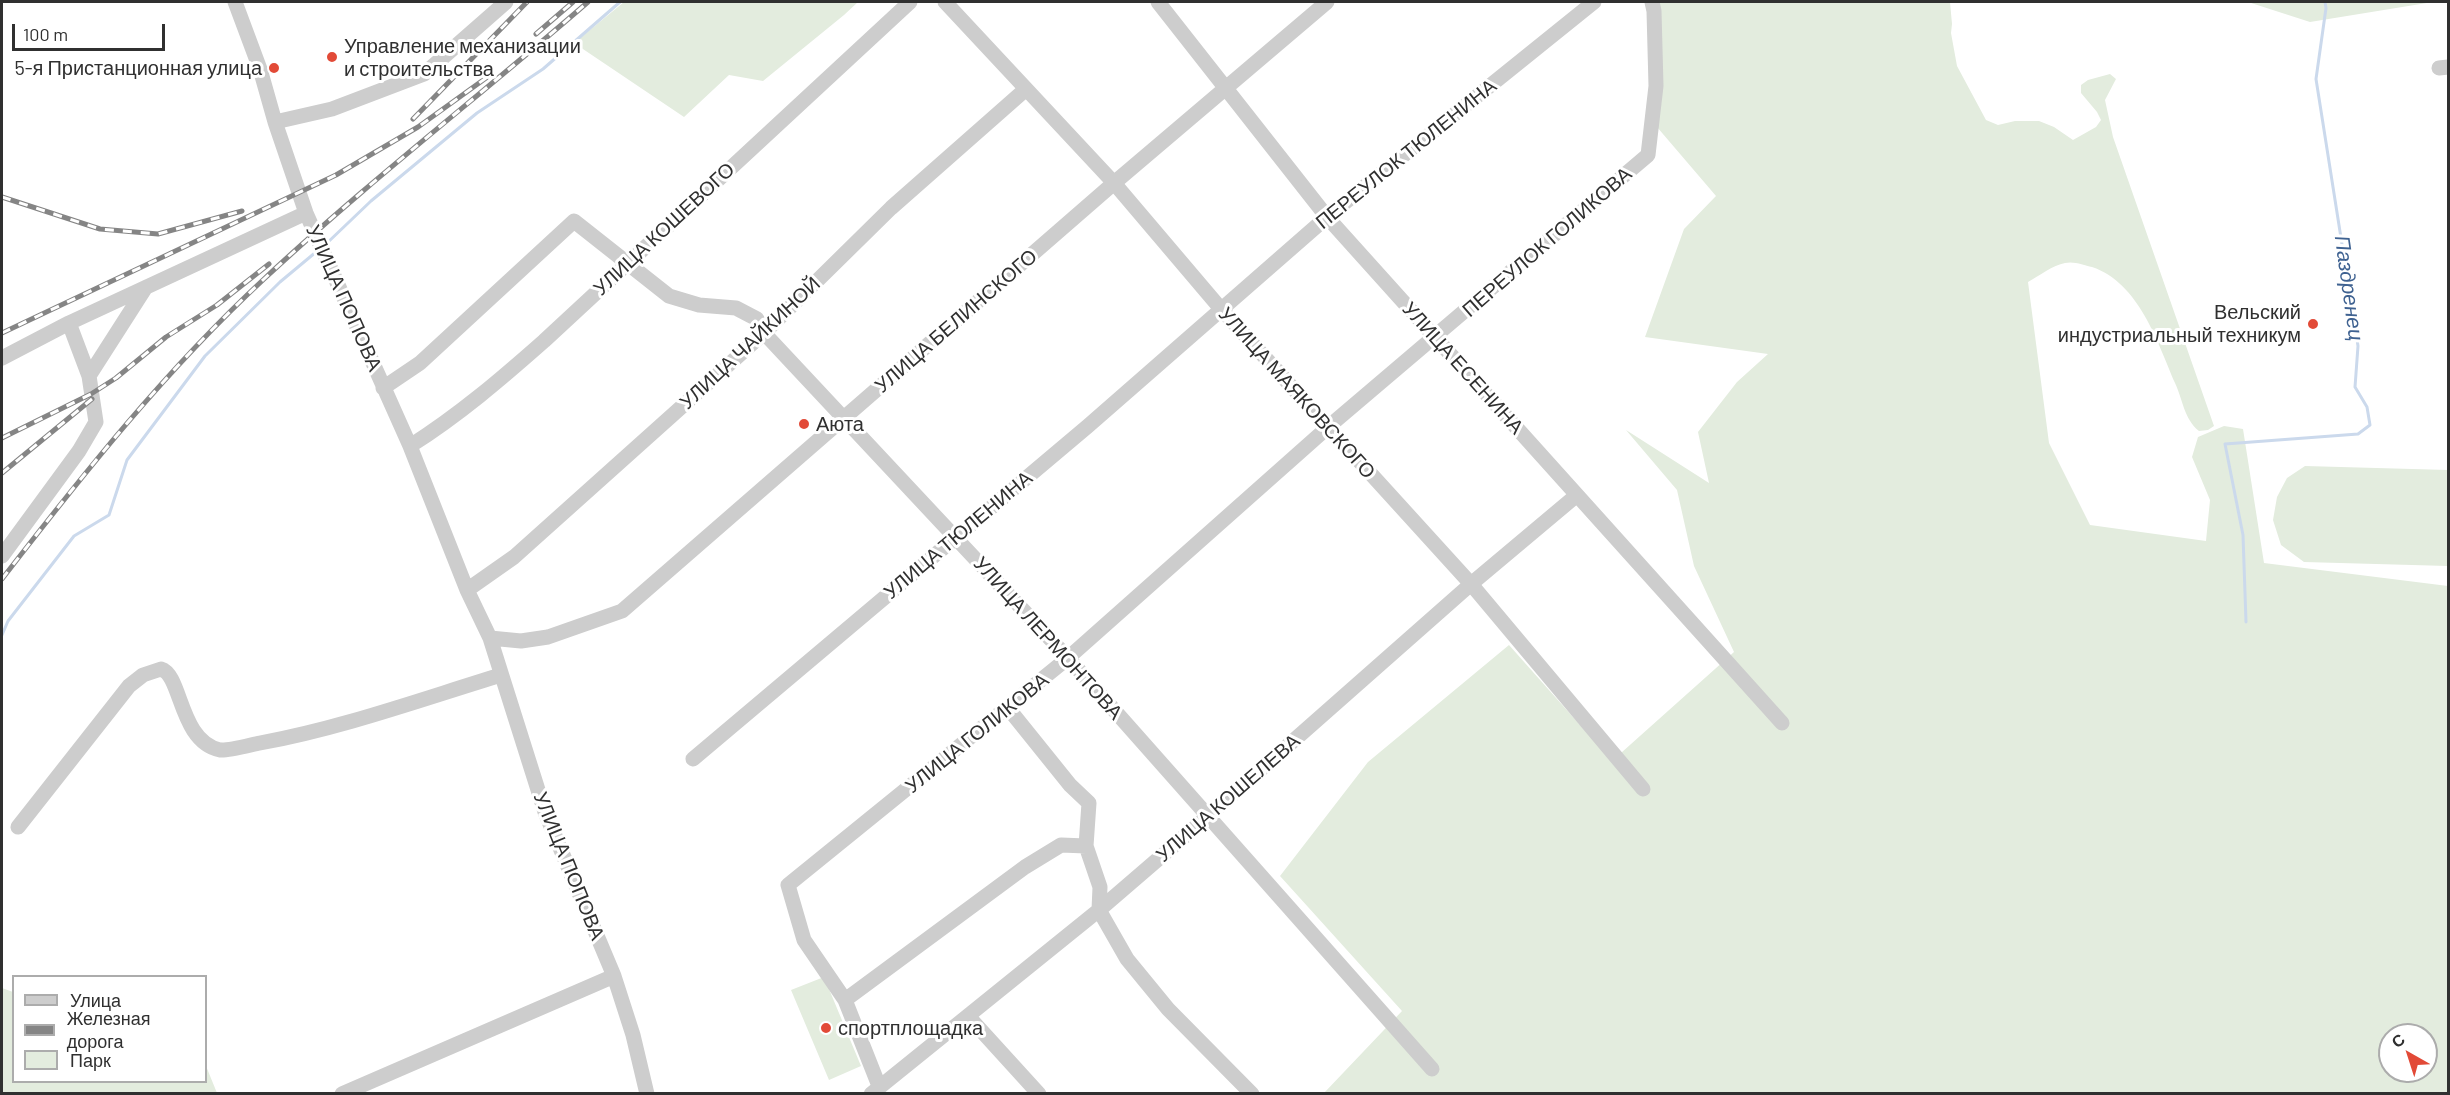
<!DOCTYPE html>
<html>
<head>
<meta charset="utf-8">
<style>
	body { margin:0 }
	#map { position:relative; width:2450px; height:1095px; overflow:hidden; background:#fff; font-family:Barlow,sans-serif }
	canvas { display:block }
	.frame { position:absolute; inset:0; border:3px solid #303030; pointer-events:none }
	.legend { position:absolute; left:12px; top:975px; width:195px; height:108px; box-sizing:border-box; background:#fff; border:2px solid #acacac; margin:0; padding:8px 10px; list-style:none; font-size:18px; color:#303030 }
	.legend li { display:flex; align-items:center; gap:12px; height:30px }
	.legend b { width:30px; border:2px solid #acacac }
	.north { position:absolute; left:2378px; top:1023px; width:60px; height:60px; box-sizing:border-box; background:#fff; border:2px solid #acacac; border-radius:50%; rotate:321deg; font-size:16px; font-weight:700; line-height:24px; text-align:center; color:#303030 }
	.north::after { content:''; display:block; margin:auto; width:21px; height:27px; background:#e24a37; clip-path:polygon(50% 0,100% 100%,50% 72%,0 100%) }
	.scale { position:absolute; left:12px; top:24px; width:153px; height:27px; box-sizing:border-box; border:3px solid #303030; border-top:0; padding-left:8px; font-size:18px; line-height:21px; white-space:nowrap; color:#303030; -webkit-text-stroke:4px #fff; paint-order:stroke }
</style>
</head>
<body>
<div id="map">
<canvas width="2450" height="1095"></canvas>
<div class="frame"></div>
<ul class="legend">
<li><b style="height:8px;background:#cdcdcd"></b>Улица</li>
<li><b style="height:8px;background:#858585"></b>Железная дорога</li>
<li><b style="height:16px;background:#e3ecde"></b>Парк</li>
</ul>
<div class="north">С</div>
<div class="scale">100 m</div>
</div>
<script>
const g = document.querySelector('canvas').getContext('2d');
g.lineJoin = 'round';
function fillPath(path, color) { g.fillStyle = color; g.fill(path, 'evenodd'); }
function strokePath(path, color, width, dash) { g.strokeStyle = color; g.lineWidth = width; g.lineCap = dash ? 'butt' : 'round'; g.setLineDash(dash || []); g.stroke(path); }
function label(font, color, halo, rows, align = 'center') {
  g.font = font + ' Barlow,sans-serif'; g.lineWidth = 6; g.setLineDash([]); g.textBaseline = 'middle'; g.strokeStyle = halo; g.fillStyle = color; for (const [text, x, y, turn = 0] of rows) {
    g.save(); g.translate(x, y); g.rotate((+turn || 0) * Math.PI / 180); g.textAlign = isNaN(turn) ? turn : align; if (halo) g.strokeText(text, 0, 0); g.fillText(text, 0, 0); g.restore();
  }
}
fillPath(new Path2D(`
	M624 2H858L844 15 763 81 729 75 684 117 574 43Z
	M1657 2H1950L1952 24 1951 33 1957 66 1986 120 1998 125 2015 121H2039L2054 127 2073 140 2096 127 2101 120 2097 112 2081 93V85L2088 80 2110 74 2116 79 2105 100 2113 137 2214 426 2208 430 2199 431C2184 419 2183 400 2175 383 2157 341 2139 283 2092 267 2084 265 2074 261 2065 263 2053 265 2039 276 2028 282L2049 443 2090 525 2206 541 2210 500 2192 457 2198 437 2224 426 2243 429 2264 563 2448 586V1093H1324L1402 1011 1280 876 1368 762 1509 645 1612 761 1734 652 1694 566 1677 490 1626 430 1709 483 1698 432 1737 382 1768 354 1645 337 1684 229 1716 196 1657 127ZM2390 1035H2426V1071H2390Z
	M2248 2H2433L2310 22Z
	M2305 466 2448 470V566L2304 562 2281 545 2273 520 2277 497 2287 478Z
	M824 977 861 1066 829 1080 791 990Z
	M2 988 13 992 14 1082H206V1066L217 1093H2Z`), '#e3ecde');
strokePath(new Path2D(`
	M326 244 371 201 477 113 543 69 620 2
	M2246 622 2243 535 2225 444 2358 434 2370 425 2367 407 2355 387 2358 346 2316 79 2326 8 2325 2
	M2 635 8 621 74 536 109 515 127 460 205 356 280 282 316 252`), '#cbd9ec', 3);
strokePath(new Path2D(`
	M235 2 260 69 275 122 306 213 410 446 467 590 490 638 521 641 548 637 622 611 1114 183 1327 2
	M945 2 1114 183 1221 309 1471 584 1643 789
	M1158 2 1327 217 1782 723
	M2439 68 2448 67
	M275 122 332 109 424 74 506 2
	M2 358 69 323 306 213
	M89 376 146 287
	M383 388 420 363 574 221 669 296 699 305 736 308 757 319 764 333 1068 658 1432 1069
	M410 446C459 415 501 379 544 341L910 2
	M2 556 79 451 96 422 89 376 69 323
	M467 590 514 557 764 333 891 208 1026 89
	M490 638 545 812 614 976 633 1035 647 1094
	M1008 708 1070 785 1089 803 1086 846 1100 887 1099 910 1127 959 1168 1009 1252 1094
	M693 759 1088 426 1327 217 1594 2
	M18 827 129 686 143 675 161 669C182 675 179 741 220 750 228 751 250 745 260 743 342 728 422 699 501 675
	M845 1000 1025 867 1061 845 1086 846
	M968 1016 1039 1094
	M879 1086 845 1000 804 940 788 885 1068 658 1327 428 1648 155 1656 86 1654 11 1652 2
	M342 1094 614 976
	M871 1094 1099 910 1207 817 1471 584 1577 495`), '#cdcdcd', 15);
const rail = new Path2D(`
	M536 34 573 2
	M413 119 527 2
	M2 197 100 229 158 234 242 211
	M2 333 336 175 418 127 486 78
	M2 438 91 394 116 378 166 337 217 305 269 264
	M2 473 92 399
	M2 579C84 473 165 371 264 279 368 182 481 95 588 2`);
strokePath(rail, '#858585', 5);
strokePath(rail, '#fff', 3, [9]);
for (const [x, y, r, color] of [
	[332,57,6,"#e24a37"],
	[274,68,6,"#e24a37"],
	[2313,324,6,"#e24a37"],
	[804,424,6,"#e24a37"],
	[826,1028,6,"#e24a37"]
]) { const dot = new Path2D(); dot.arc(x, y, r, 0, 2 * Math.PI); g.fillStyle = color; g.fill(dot); strokePath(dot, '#fff', 2); }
label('20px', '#303030', '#fff', [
	["Управление механизации",344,46],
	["и строительства",344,69],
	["5-я Пристанционная улица",262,68,"right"],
	["Вельский",2301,312,"right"],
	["индустриальный техникум",2301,335,"right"],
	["Аюта",816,424],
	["спортплощадка",838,1028]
], 'left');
label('20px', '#303030', '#fff', [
	["ПЕРЕУЛОК ТЮЛЕНИНА",1406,154,-39],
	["УЛИЦА КОШЕВОГО",664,229,-43],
	["ПЕРЕУЛОК ГОЛИКОВА",1547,242,-41],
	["УЛИЦА ПОПОВА",344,298,66],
	["УЛИЦА БЕЛИНСКОГО",956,321,-41],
	["УЛИЦА ЧАЙКИНОЙ",750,343,-43],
	["УЛИЦА ЕСЕНИНА",1463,368,48],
	["УЛИЦА МАЯКОВСКОГО",1297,393,48],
	["УЛИЦА ТЮЛЕНИНА",958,535,-40],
	["УЛИЦА ЛЕРМОНТОВА",1048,638,48],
	["УЛИЦА ГОЛИКОВА",977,733,-39],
	["УЛИЦА КОШЕЛЕВА",1228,798,-41],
	["УЛИЦА ПОПОВА",569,866,68]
]);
label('italic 21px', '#3f6291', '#fff', [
	["Паздренец",2349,288,82]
]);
</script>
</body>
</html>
